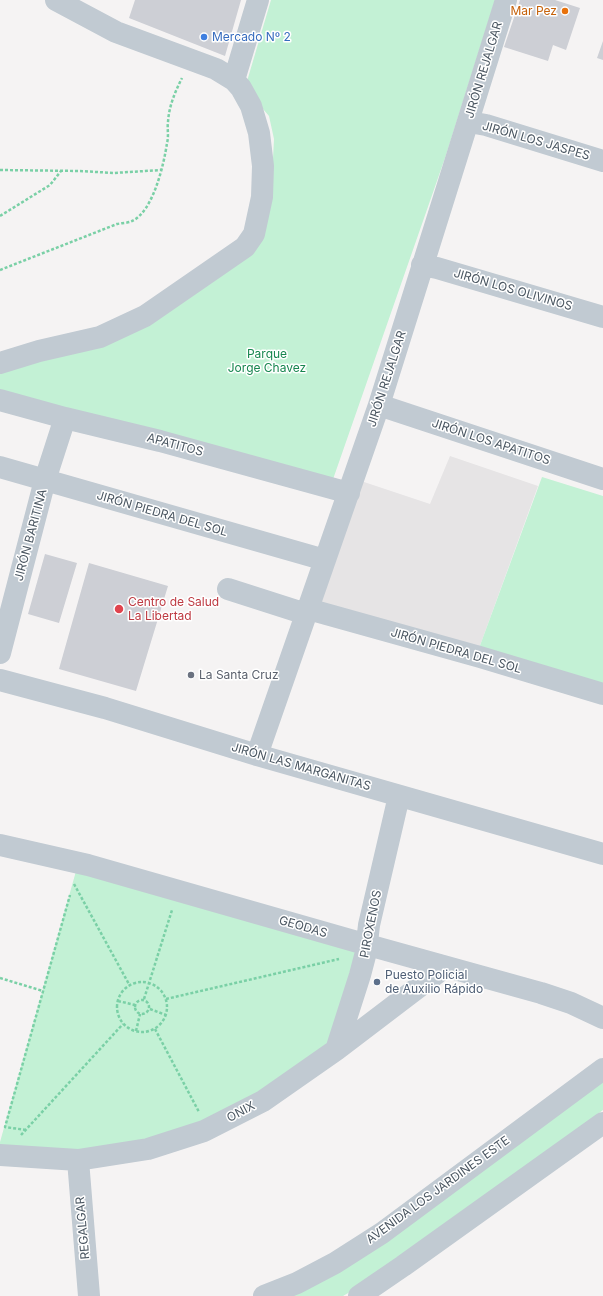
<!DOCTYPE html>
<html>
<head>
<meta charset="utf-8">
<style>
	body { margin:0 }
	canvas { display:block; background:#f5f3f3 }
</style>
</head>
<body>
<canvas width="603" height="1296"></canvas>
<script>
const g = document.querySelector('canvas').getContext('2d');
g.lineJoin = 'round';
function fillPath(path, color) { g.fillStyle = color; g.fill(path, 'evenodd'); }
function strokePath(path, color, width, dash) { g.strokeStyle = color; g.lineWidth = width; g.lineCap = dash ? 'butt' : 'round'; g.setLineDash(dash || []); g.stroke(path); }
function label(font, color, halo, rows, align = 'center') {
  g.font = font + ' Inter,sans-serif'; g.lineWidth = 3; g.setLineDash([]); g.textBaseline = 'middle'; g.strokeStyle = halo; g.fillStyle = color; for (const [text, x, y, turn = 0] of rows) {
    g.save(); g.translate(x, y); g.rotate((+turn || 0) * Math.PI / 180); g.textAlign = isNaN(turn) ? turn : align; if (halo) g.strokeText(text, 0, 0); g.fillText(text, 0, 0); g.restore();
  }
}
fillPath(new Path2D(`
	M450 456 538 486 478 651 320 604 358 480 430 504Z`), '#e6e4e5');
fillPath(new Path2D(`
	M271 0H495L446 155 331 485 0 391V367L101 340 250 252 271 198 274 139 269 116 245 88Z
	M542 477 603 496V689L478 651Z
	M78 864 367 946 335 1050 263 1100 148 1149 0 1153V1142Z
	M603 1079V1110L381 1274 343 1296H286Z`), '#c3f1d5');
fillPath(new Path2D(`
	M135 0H241L225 56 129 18Z
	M520 0H555L580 8 566 50 553 45 548 61 504 47Z
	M603 41V60L597 58Z
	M45 554 77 563 59 623 28 614Z
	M89 563 168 586 136 691 59 669Z`), '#cdcfd5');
strokePath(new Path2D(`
	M0 170 80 171 114 173 161 170
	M0 216 50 185 61 171
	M0 270 117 224C122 223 128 223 132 221 153 212 164 164 167 143 169 136 167 129 168 122 169 106 175 92 182 78
	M74 884 130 986
	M0 978 43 991
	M117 1007a25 25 0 1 1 50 0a25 25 0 1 1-50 0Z
	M144 999 172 910
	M166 999 339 959
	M135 1007a7 7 0 1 1 14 0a7 7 0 1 1-14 0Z
	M118 1001 135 1005
	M150 1009 166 1015
	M155 1029 199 1112
	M136 1031 140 1014
	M26 1130 5 1127 70 895
	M21 1135 123 1024`), '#7ad0a6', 2.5, [3, 2]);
strokePath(new Path2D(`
	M234 80 258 0
	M469 122 486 125 603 161
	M422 265 437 268 603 317
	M0 363 39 351 100 337 145 316 245 247 254 234 262 197 263 166 259 133 251 106 241 88 234 80 216 69 116 32 56 0
	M0 400 65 418 160 441 349 493
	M379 405 603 479
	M0 467 325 560
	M228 589 306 614
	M308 609 480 657 603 694
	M0 653 45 480 65 418
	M0 680 105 708 257 755 603 854
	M257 755 379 405 506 0
	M0 845 88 865 368 945 541 993 571 1003 603 1018
	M336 1050 360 975 366 952 369 925 399 796
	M0 1155 78 1160 148 1149 204 1131 263 1101 336 1050 445 967
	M78 1160 89 1296
	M264 1296 297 1283 335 1263 382 1233 603 1069
	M359 1296 403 1266 603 1123`), '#c1cad2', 22);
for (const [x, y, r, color] of [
	[565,11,4,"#e8710a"],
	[204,37,4,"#3f7fe0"],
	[119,609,5,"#e0444e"],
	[191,675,4,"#6b7280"],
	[377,982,4,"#5c6f8a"]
]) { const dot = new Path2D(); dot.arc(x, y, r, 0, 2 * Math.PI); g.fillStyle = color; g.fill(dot); strokePath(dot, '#fff', 1.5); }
label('12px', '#c56008', '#fff', [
	["Mar Pez",557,11]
], 'right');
label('12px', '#366cbe', '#fff', [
	["Mercado Nº 2",212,37]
], 'left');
label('12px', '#4a5661', '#fff', [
	["JIRÓN REJALGAR",484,70,-73],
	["JIRÓN LOS JASPES",536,141,16],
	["JIRÓN LOS OLIVINOS",513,290,16],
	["JIRÓN REJALGAR",387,379,-72],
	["JIRÓN LOS APATITOS",491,442,18],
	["APATITOS",175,445,15],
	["JIRÓN PIEDRA DEL SOL",162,514,16],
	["JIRÓN BARITINA",31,535,-75],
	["JIRÓN PIEDRA DEL SOL",456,651,16],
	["JIRÓN LAS MARGANITAS",301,767,16],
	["PIROXENOS",371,924,-79],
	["GEODAS",303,927,16],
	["ONIX",241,1112,-28],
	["AVENIDA LOS JARDINES ESTE",438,1190,-36],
	["REGALGAR",83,1228,-95]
]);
label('12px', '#17864f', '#fff', [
	["Parque",267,354],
	["Jorge Chavez",267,368]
]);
label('12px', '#be3a42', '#fff', [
	["Centro de Salud",128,602],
	["La Libertad",128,616]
], 'left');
label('12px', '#5b616d', '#fff', [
	["La Santa Cruz",199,675]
], 'left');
label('12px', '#4e5e75', '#fff', [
	["Puesto Policial",385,975],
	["de Auxilio Rápido",385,989]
], 'left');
</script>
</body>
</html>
